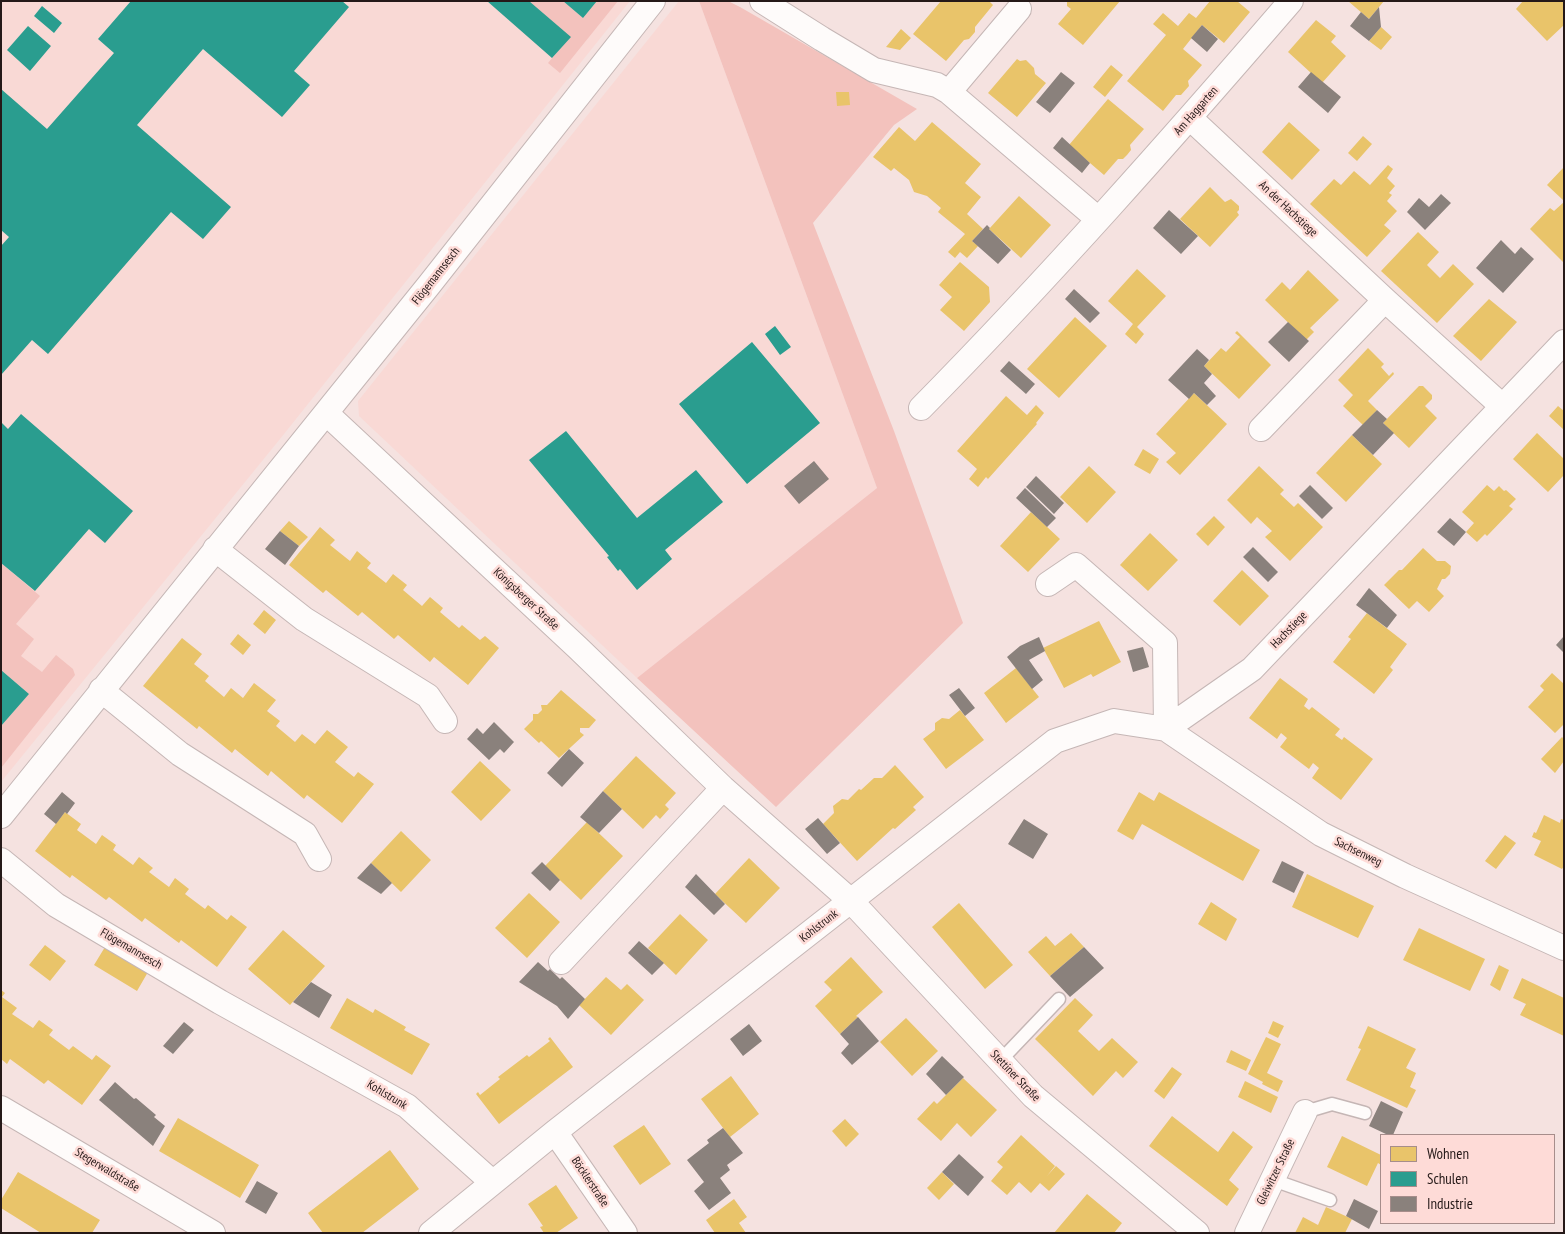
<!DOCTYPE html>
<html>
<head>
<meta charset="utf-8">
<style>
	body { margin:0 }
	#map { position:relative; width:1565px; height:1234px; overflow:hidden; background:#f5e2e0; font-family:"PT Sans Narrow",sans-serif }
	canvas { display:block }
	.frame { position:absolute; inset:0; border:2px solid #251918; pointer-events:none }
	.legend { position:absolute; left:1380px; top:1134px; width:175px; height:90px; box-sizing:border-box; background:#fedbd7; border:1px solid #a78d8b; margin:0; padding:6px 9px; list-style:none; font-size:15px; color:#251918 }
	.legend li { display:flex; align-items:center; gap:10px; height:25px }
	.legend b { width:25px; border:1px solid #a78d8b }
</style>
</head>
<body>
<div id="map">
<canvas width="1565" height="1234"></canvas>
<div class="frame"></div>
<ul class="legend">
<li><b style="height:14px;background:#e9c46a"></b>Wohnen</li>
<li><b style="height:14px;background:#2a9d8f"></b>Schulen</li>
<li><b style="height:14px;background:#8a817c"></b>Industrie</li>
</ul>
</div>
<script>
const g = document.querySelector('canvas').getContext('2d');
g.lineJoin = 'round';
function fillPath(path, color) { g.fillStyle = color; g.fill(path, 'evenodd'); }
function strokePath(path, color, width, dash) { g.strokeStyle = color; g.lineWidth = width; g.lineCap = dash ? 'butt' : 'round'; g.setLineDash(dash || []); g.stroke(path); }
function label(font, color, halo, rows, align = 'center') {
  g.font = font + ' "PT Sans Narrow",sans-serif'; g.lineWidth = 5; g.setLineDash([]); g.textBaseline = 'middle'; g.strokeStyle = halo; g.fillStyle = color; for (const [text, x, y, turn = 0] of rows) {
    g.save(); g.translate(x, y); g.rotate((+turn || 0) * Math.PI / 180); g.textAlign = isNaN(turn) ? turn : align; if (halo) g.strokeText(text, 0, 0); g.fillText(text, 0, 0); g.restore();
  }
}
fillPath(new Path2D(`
	M1 1H630L280 439 1 782Z
	M679 1H699L877 488 637 678 359 416 358 401Z`), '#f9d9d5');
fillPath(new Path2D(`
	M529 1H563L583 18 597 1H618L560 73 548 63 570 37Z
	M699 1H728L740 7 917 109 894 125 813 223 894 431 963 623 776 807 637 678 877 488Z
	M1 563 40 596 16 624 34 639 21 656 42 672 56 655 73 669 75 675 1 768V726L29 694 1 670Z`), '#f3c2bd');
fillPath(new Path2D(`
	M941 1H989L993 5 975 27V32L969 39 964 40 946 61 913 34Z
	M1067 1H1120L1083 45 1058 24 1071 9 1067 6Z
	M1210 1H1237L1250 12 1224 43 1202 25 1183 49 1202 65 1188 81 1189 86 1181 95H1176L1163 111 1127 81 1166 35 1153 24 1163 13 1178 26 1189 13 1196 18Z
	M1348 1H1384L1369 19Z
	M1523 1H1564V25L1547 41 1516 9Z
	M1316 20 1336 36 1331 42 1346 56 1322 83 1288 52Z
	M1381 27 1392 37 1381 50 1369 41Z
	M901 29 911 38 900 50 886 47Z
	M1017 59 1020 61 1026 60 1034 68 1035 74 1046 83 1017 117 988 93Z
	M1111 65 1123 75 1105 97 1093 87Z
	M836 92H849L850 105 837 106Z
	M1108 99 1144 129 1130 145 1131 150 1127 155 1123 159H1118L1104 175 1069 145Z
	M932 122 981 164 965 183 981 197 967 214 983 229 972 241 978 246 967 258 960 252 955 258 948 252 965 234 938 212 941 208 927 196 914 192 909 180 894 168 891 171 873 157 899 127 915 141Z
	M1289 122 1320 150 1292 180 1262 152Z
	M1363 136 1372 144 1357 161 1348 153Z
	M1388 165 1393 169 1387 178 1395 186 1389 193 1392 195 1387 201 1397 211 1384 225 1391 231 1367 257 1310 204 1334 179 1341 185 1354 171 1370 185Z
	M1564 167V201L1547 185Z
	M1210 187 1225 202 1231 199 1239 206V210L1237 212 1239 215 1210 247 1180 219Z
	M1019 196 1051 225 1021 258 989 229Z
	M1564 202V263L1530 229 1550 208 1554 211Z
	M1418 232 1439 252 1427 265 1440 278 1453 264 1474 284 1437 323 1381 271Z
	M960 262 989 287 990 302 964 331 940 310 952 297 939 285Z
	M1137 269 1166 296 1137 327 1144 334 1136 344 1125 334 1133 324 1108 301Z
	M1308 270 1339 300 1310 328 1314 332 1306 340 1265 300 1282 282 1290 290Z
	M1489 299 1517 322 1481 361 1453 336Z
	M1075 317 1107 346 1059 398 1027 369Z
	M1237 331 1271 365 1239 399 1204 366 1221 348 1226 352 1240 337 1235 333Z
	M1368 348 1384 364 1381 367 1389 376 1393 372 1394 374 1368 401 1377 410 1363 425 1343 406 1353 395 1338 380Z
	M1419 386H1423L1432 395V399L1425 406 1437 418 1409 448 1383 423Z
	M1194 393 1227 424 1180 475 1166 462 1176 453 1156 434Z
	M1006 396 1027 415 1036 405 1044 413 1036 423 1037 424 988 479 986 477 978 487 969 479 977 469 957 451Z
	M1558 406 1564 411V430L1549 416Z
	M1537 433 1564 459V475L1548 492 1513 459Z
	M1352 435 1382 464 1346 502 1316 473Z
	M1143 449 1159 459 1150 474 1134 465Z
	M1089 466 1116 492 1087 523 1060 497Z
	M1259 466 1284 490 1280 494 1294 507 1298 503 1323 527 1290 561 1265 537 1272 531 1257 517 1251 524 1227 500Z
	M1487 485 1494 491 1499 486 1504 491 1506 490 1516 499 1509 506 1513 509 1487 536 1485 534 1477 542 1466 532 1474 523 1462 512Z
	M1031 512 1060 539 1028 572 1000 546Z
	M1214 516 1225 527 1208 546 1196 534Z
	M289 521 308 537 299 546 280 531Z
	M320 527 335 540 330 545 350 561 357 551 371 563 367 568 386 583 393 574 407 585 403 590 422 606 430 597 443 608 440 612 459 628 462 625 480 640 485 636 499 648 468 685 434 657 430 662 398 635 394 639 362 612 358 616 326 590 323 593 289 565Z
	M1150 533 1178 560 1148 591 1120 565Z
	M1423 548 1437 561H1445L1451 566 1450 574 1445 579H1442L1437 589 1444 596 1429 612 1417 601 1409 609 1384 585 1399 570H1402Z
	M1242 570 1269 596 1240 626 1213 601Z
	M264 610 276 620 265 634 253 624Z
	M1367 613 1407 644 1390 667 1393 670 1374 694 1333 662 1351 639 1348 637Z
	M1099 621 1121 662 1093 677 1091 674 1064 688 1043 648Z
	M238 634 251 645 243 655 230 644Z
	M182 638 202 654 194 664 209 676 205 681 224 697 231 688 243 698 254 683 276 700 267 711 280 721 276 726 295 742 302 734 315 744 327 730 348 747 335 762 354 777 358 772 374 784 342 823 307 795 304 799 271 771 268 776 235 749 232 753 199 726 197 729 143 686Z
	M1016 668 1039 697 1006 723 984 693Z
	M1552 673 1564 684V724L1555 733 1528 707 1544 690 1540 686Z
	M1280 678 1308 699 1304 706 1309 710 1312 707 1340 729 1335 735 1342 740 1344 737 1373 759 1341 800 1312 778 1319 768 1313 763 1309 769 1280 747 1287 738 1281 733 1277 739 1249 718Z
	M561 690 596 720 589 728H580V732L584 735 559 758 541 741 539 743 524 729 533 720V714H538L542 710 541 705H547Z
	M960 710 984 740 946 769 923 739 935 730V723L942 718 949 719Z
	M1562 737 1564 739V761L1555 773 1541 759Z
	M636 756 676 793 665 805 669 809 660 819 656 815 643 829 603 791Z
	M480 761 511 790 481 821 451 792Z
	M895 765 924 797 913 807 916 810 895 829 893 828 857 861 823 824 834 813 833 806 842 799 848 800 859 789 861 790 874 778H882Z
	M1139 792 1154 801 1159 792 1260 850 1243 881 1142 824 1133 840 1117 831Z
	M65 812 81 824 77 830 96 844 102 835 116 845 113 850 133 865 139 857 153 868 149 872 169 887 175 878 189 889 185 894 205 909 208 905 227 920 231 915 247 927 217 967 181 940 179 943 145 918 142 922 109 897 106 900 72 875 70 878 35 851Z
	M1544 815 1560 823 1561 819 1564 820V866L1562 869 1534 855 1541 841 1532 837 1534 832 1536 833Z
	M587 822 623 856 581 900 545 866Z
	M401 831 431 860 401 892 371 863Z
	M1505 835 1516 843 1496 869 1485 861Z
	M749 858 780 888 746 923 715 894Z
	M1307 874 1374 906 1358 938 1292 907Z
	M529 893 560 922 527 958 495 928Z
	M1211 902 1237 919 1226 941 1198 924Z
	M959 903 1013 965 985 989 932 927Z
	M680 914 708 940 676 975 648 948Z
	M1419 928 1485 959 1470 991 1403 960Z
	M283 930 325 966 290 1005 248 969Z
	M1071 933 1084 947 1050 976 1028 952 1046 936 1055 946Z
	M45 945 66 961 50 981 29 965Z
	M105 947 148 972 137 991 94 965Z
	M851 957 883 992 856 1016 858 1017 840 1034 815 1006 832 990 824 982Z
	M1499 965 1509 970 1500 991 1490 985Z
	M606 977 621 990 627 984 644 1000 611 1035 579 1005Z
	M1522 978 1564 998V1036L1520 1015 1526 1004 1513 998Z
	M1 990 5 993 2 997 17 1008 12 1014 33 1028 39 1020 53 1030 49 1035 69 1050 73 1046 92 1060 96 1055 111 1066 82 1105 48 1080 44 1084 10 1059 7 1064 1 1059Z
	M347 998 373 1013 375 1009 406 1027 404 1030 430 1044 412 1075 330 1028Z
	M1075 998 1093 1015 1078 1031 1099 1051 1112 1038 1138 1062 1123 1078 1116 1071 1093 1096 1035 1039Z
	M906 1018 938 1051 912 1076 880 1042Z
	M1273 1021 1284 1026 1278 1038 1268 1033Z
	M1368 1026 1416 1049 1406 1068 1416 1073 1410 1087 1416 1090 1407 1108 1346 1080 1361 1049 1358 1048Z
	M550 1037 573 1067 499 1124 476 1094 478 1092 480 1095 500 1079 498 1077 527 1055 529 1057 550 1041 548 1039Z
	M1266 1037 1281 1044 1267 1073 1283 1081 1278 1092 1262 1084 1263 1082 1248 1074Z
	M1231 1050 1251 1060 1246 1071 1226 1062Z
	M1172 1067 1182 1074 1164 1099 1154 1091Z
	M731 1076 759 1114 730 1137 701 1099Z
	M963 1078 997 1110 971 1137 957 1123 941 1141 917 1119 934 1101 937 1104Z
	M1245 1081 1278 1097 1271 1113 1238 1097Z
	M1172 1116 1218 1152 1233 1131 1253 1147 1229 1180 1239 1189 1227 1206 1149 1146Z
	M178 1118 259 1165 240 1198 159 1151Z
	M845 1119 859 1134 846 1147 832 1131Z
	M644 1125 671 1164 640 1185 613 1146Z
	M1021 1135 1055 1166 1047 1176 1056 1166 1065 1174 1049 1191 1040 1183 1031 1193 1019 1182 1007 1195 991 1181 1003 1167 997 1162Z
	M1342 1136 1381 1155V1165L1378 1163 1367 1186 1327 1167Z
	M390 1150 419 1189 362 1233H323L308 1213Z
	M18 1172 100 1220 92 1233H41L1 1208V1200Z
	M942 1172 954 1184 939 1200 927 1188Z
	M556 1185 578 1218 556 1233H544L540 1227 543 1226 528 1204Z
	M1087 1194 1122 1223 1114 1233H1054Z
	M734 1199 747 1217 739 1223 746 1233H715L706 1220Z
	M1326 1207 1352 1219 1345 1233H1295L1303 1217 1318 1225Z`), '#e9c46a');
fillPath(new Path2D(`
	M131 1H342L349 7 294 71 310 85 282 117 203 49 137 125 231 207 203 239 171 212 48 354 32 340 1 375V246L9 237 1 230V89L47 129 114 53 98 39Z
	M487 1H529L571 37 552 58Z
	M563 1H597L583 18Z
	M42 6 62 23 54 33 34 16Z
	M28 26 51 46 30 71 7 50Z
	M775 326 791 347 780 355 765 334Z
	M752 342 820 423 747 484 679 404Z
	M21 414 133 511 105 543 89 529 35 591 1 563V422L8 429Z
	M566 431 637 518 696 470 723 502 665 550 672 559 637 590 620 569 618 571 607 557 609 556 529 460Z
	M1 670 29 694 1 726Z`), '#2a9d8f');
fillPath(new Path2D(`
	M1379 7 1381 27 1369 41 1350 26 1361 12 1369 19Z
	M1202 25 1218 39 1207 52 1191 38Z
	M1061 72 1075 83 1050 113 1036 102Z
	M1311 72 1341 97 1328 113 1298 87Z
	M1062 137 1090 163 1082 173 1053 148Z
	M1441 194 1451 203 1425 230 1407 212 1419 198 1429 207Z
	M1169 210 1198 236 1181 254 1153 228Z
	M987 225 990 228 989 229 1011 250 998 264 972 241Z
	M1501 240 1515 254 1521 247 1534 259 1503 293 1476 268Z
	M1074 289 1100 313 1090 323 1065 299Z
	M1288 322 1309 341 1289 362 1268 342Z
	M1197 349 1209 360 1204 366 1212 374 1204 383 1216 396 1207 405 1194 393 1189 399 1168 380Z
	M1009 361 1035 384 1026 394 1000 371Z
	M1377 410 1387 419 1383 423 1394 433 1373 455 1352 435Z
	M814 461 829 479 799 504 784 486Z
	M1036 476 1064 503 1054 514 1026 487Z
	M1310 485 1333 508 1322 519 1299 496Z
	M1025 488 1056 518 1047 527 1016 498Z
	M1450 518 1466 532 1454 546 1437 532Z
	M280 531 299 546 285 565 265 549Z
	M1253 547 1278 572 1268 582 1243 557Z
	M1369 588 1397 615 1387 628 1356 605Z
	M1564 636V653L1556 645Z
	M1039 637 1045 651 1029 660 1043 680 1032 689 1007 657 1020 646Z
	M1143 647 1149 667 1133 672 1127 651Z
	M959 688 975 708 965 716 949 695Z
	M494 722 514 742 504 753 500 749 489 760 467 739 477 728 483 734Z
	M569 749 584 763 562 787 547 773Z
	M603 791 622 809 599 833 580 817Z
	M62 792 75 803 67 814 65 812 56 824 44 814Z
	M818 818 840 843 827 854 805 829Z
	M1024 819 1048 834 1033 859 1008 844Z
	M1282 861 1304 872 1294 893 1272 882Z
	M542 862 560 880 550 891 531 873Z
	M371 863 392 883 381 894 357 878Z
	M696 874 725 904 714 915 685 887Z
	M639 941 664 963 652 975 628 953Z
	M1084 947 1104 968 1070 997 1050 976Z
	M538 962 548 971 550 969 560 979 562 977 585 999 568 1019 557 1006 519 982Z
	M311 982 332 995 319 1018 293 1002Z
	M858 1017 879 1041 852 1065 841 1053 849 1044 840 1034Z
	M184 1022 194 1030 173 1054 163 1046Z
	M749 1024 762 1041 743 1056 730 1039Z
	M942 1056 964 1077 946 1095 926 1074Z
	M115 1082 134 1099 136 1098 156 1115 154 1117 165 1126 153 1146 99 1100Z
	M1381 1101 1403 1112 1393 1135H1388L1369 1126Z
	M723 1128 743 1153 727 1165 730 1170 720 1178 731 1193 709 1210 694 1191 704 1182 687 1160 709 1143 707 1140Z
	M959 1154 984 1177 968 1196 942 1172Z
	M257 1181 278 1193 266 1214 245 1202Z
	M1354 1199 1378 1211 1369 1229 1346 1216Z`), '#8a817c');
const service = new Path2D(`
	M1000 1061 1059 999
	M1305 1112 1332 1104 1365 1113
	M1273 1180 1330 1200`);
const minor = new Path2D(`
	M762 1 822 39 874 70 937 85 949 92 1098 219
	M949 92 1019 9
	M1190 118 1385 300 1502 406
	M921 408C1049 278 1171 140 1291 1
	M326 413 578 648 723 788 851 901 1033 1096 1197 1233
	M1261 429 1385 300
	M215 549 304 619 428 696 445 721
	M1048 584 1076 565 1165 643 1166 729
	M101 690 180 754 305 834 319 859
	M1166 729 1252 669 1564 342
	M1 816 429 285 653 1
	M1 860 56 905 220 1002 407 1106 492 1182
	M561 962 723 788
	M1 1108 213 1233
	M555 1132 625 1233
	M431 1233 555 1132 1055 741 1114 721 1166 729 1321 834 1405 876 1564 948
	M1247 1233 1305 1112`);
strokePath(service, '#c5b6b5', 15);
strokePath(minor, '#c5b6b5', 26);
strokePath(service, '#fefbfa', 12);
strokePath(minor, '#fefbfa', 24);
label('12px', '#251918', '#fedbd7', [
	["Am Haggarten",1196,111,-49],
	["An der Hachstiege",1288,209,43],
	["Flögemannsesch",436,276,-52],
	["Königsberger Straße",526,599,43],
	["Hachstiege",1289,630,-46],
	["Sachsenweg",1358,852,26],
	["Kohlstrunk",819,926,-38],
	["Flögemannsesch",131,949,30],
	["Stettiner Straße",1015,1076,46],
	["Kohlstrunk",387,1095,31],
	["Stegerwaldstraße",107,1170,31],
	["Gleiwitzer Straße",1276,1172,-64],
	["Böcklerstraße",590,1182,56]
]);
</script>
</body>
</html>
